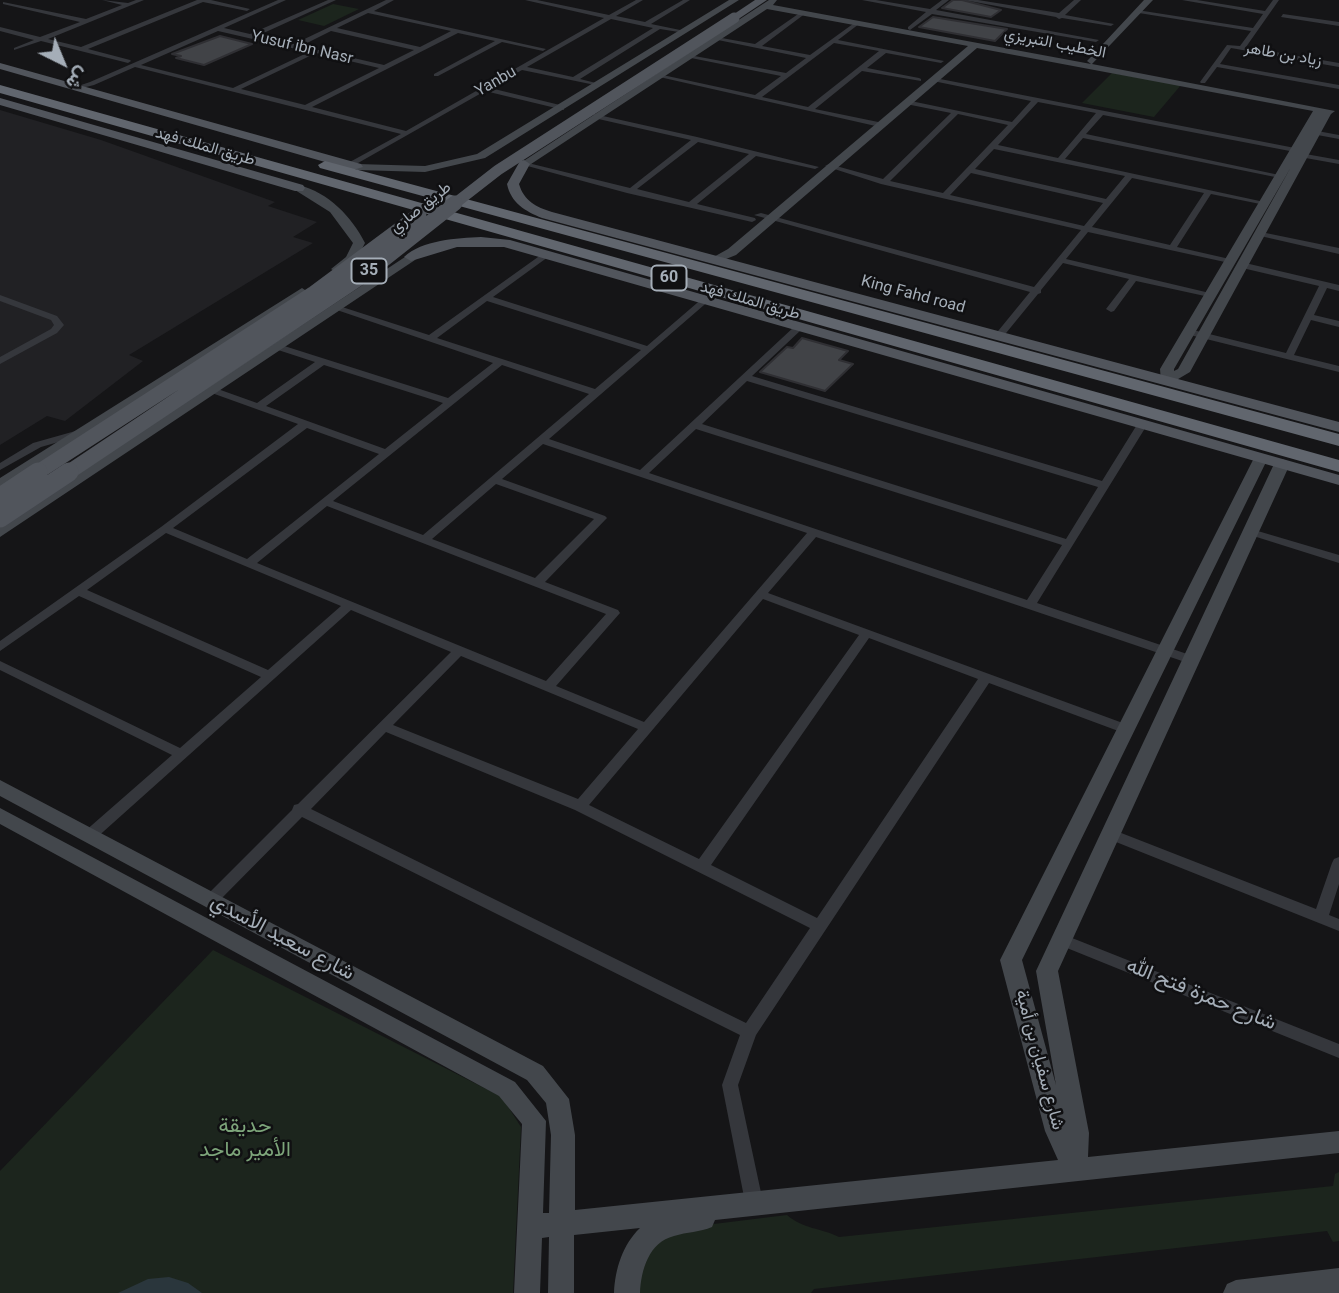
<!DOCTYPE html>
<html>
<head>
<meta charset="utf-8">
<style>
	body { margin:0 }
	#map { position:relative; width:1339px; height:1293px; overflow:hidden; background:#151517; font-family:Roboto,Vazirmatn,sans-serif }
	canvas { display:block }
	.north { position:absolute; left:28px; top:28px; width:70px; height:70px; -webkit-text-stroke:5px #101012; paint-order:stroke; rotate:137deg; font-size:19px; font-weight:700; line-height:28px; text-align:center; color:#a5aeb8 }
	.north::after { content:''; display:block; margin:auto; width:24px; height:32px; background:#a5aeb8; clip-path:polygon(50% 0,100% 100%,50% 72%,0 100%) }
</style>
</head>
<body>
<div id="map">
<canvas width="1339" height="1293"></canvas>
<div class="north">ش</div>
</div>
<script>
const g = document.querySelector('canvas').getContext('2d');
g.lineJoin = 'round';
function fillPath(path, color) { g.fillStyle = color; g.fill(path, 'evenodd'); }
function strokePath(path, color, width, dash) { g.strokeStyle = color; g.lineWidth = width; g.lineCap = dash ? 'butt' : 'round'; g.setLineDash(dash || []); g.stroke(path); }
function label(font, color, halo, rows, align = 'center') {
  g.font = font + ' Roboto,Vazirmatn,sans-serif'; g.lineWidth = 5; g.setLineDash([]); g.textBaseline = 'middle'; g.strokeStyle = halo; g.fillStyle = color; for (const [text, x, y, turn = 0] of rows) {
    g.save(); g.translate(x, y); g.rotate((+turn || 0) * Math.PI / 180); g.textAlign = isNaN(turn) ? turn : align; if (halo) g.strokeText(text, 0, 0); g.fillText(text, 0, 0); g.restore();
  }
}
fillPath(new Path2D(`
	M0 110 101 140 275 202 268 206 317 222 293 237 313 243 129 355 143 361 65 421 47 416 0 445Z`), '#212124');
fillPath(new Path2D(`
	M333 4 359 9 324 26 298 20Z
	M1112 73 1181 85 1154 117 1082 103Z
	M213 950 502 1097 521 1127 513 1293H0V1171Z
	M1339 1172V1241L1333 1242 1327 1231 814 1289 811 1293H635L643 1249 665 1230 787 1215C803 1229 821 1228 839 1237L1333 1186 1335 1174Z`), '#1c251d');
fillPath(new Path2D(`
	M169 1277 188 1283 202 1293H118L148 1279Z`), '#2a363c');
const building = new Path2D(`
	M953 0H962L1001 10 991 17 942 8Z
	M933 17 1007 29 995 41 919 27Z
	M220 36 252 44 204 65 176 58 181 56 172 54Z
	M802 338 848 351 839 360 853 364 825 391 760 372 787 347 793 348Z`);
fillPath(building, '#414347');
strokePath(building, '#2f2f33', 2);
fillPath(new Path2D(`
	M102 0 128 3 136 0H144L48 39 81 47 197 0H211L250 9 247 11 203 2 88 49 130 60 131 61 128 63 41 41 14 50V48L34 40 0 31V27L40 37 80 22 3 4V2L86 19 122 5Z
	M278 0H286L224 28 250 34 328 0H336L257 36 294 44 386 0H394L374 11 546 49 543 51 502 42 438 76H434V74L495 41 458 33 312 107 406 131 604 18 525 0H537L609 15 636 0H643L616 16 645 22 683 0H690L651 24 685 31V33L660 29 580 79 600 84V86L522 70 490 88 564 106V110L485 91 351 167 347 165 348 163 401 134 135 67 94 85 78 89 75 87 90 82ZM368 13 451 31 420 47 337 28ZM611 19 653 28 573 77 527 67ZM218 31 309 52 233 88 141 65ZM331 31 414 50 384 65 301 46ZM316 53 379 68 305 105 241 89Z
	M862 0H876L930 9 942 0H949L936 10 1099 40 1096 42 932 14 910 30 908 29V27L926 12Z
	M964 0H978L1059 13 1074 0H1081L1065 15 1114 24 1111 26 1062 18 1059 19 1056 17Z
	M1182 0H1197L1265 11 1273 0H1279L1246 47 1339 63V67L1231 48 1220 64 1339 85V89L1217 67 1205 83H1201L1200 82 1227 45 1240 46 1251 31 1139 13 1137 10 1253 28 1263 14Z
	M801 12 806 13 762 46 810 55 857 21 859 24 838 40 944 61 941 63 886 53 867 68 919 78 921 79V81L862 71 815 109 883 123V127H880L655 76 658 74 755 95 781 76 686 57 689 55 786 73 806 58 713 39 716 37 755 44ZM834 43 879 51 808 107 762 97Z
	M1283 14 1339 22V26L1281 17Z
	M935 78 1295 148 1299 150 1295 152 1103 115 1086 134 1284 176 1280 178 1083 138 1065 159 1269 203 1265 205 1211 194 1177 247 1234 260V264L1088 232 1066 259 1214 294V298L1136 281 1114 311 1111 312 1106 309 1129 279 1063 263 1041 290V293L1038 294 1002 338 999 339 994 336 1030 292 754 215 761 213 1034 287 1081 230 881 184 825 166 829 164 883 179 951 113 906 104V100L1012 122 1031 101 933 81V79ZM1038 102 1096 113 1058 158 998 145ZM958 114 1008 125 943 193 890 181ZM994 149 1125 176 1106 199 975 169ZM971 173 1103 203 1084 226 950 195ZM1132 178 1204 193 1170 245 1092 227Z
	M594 114 697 137 819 167 815 169 756 156 697 204 755 218 756 220 752 222 627 193 520 164 524 162 630 188 691 140 594 118ZM698 142 749 154 689 202 637 189Z
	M1312 130 1339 135V139L1312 134Z
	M1300 153 1339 160V164L1300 157Z
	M1256 231 1339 248V254L1256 235Z
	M545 252 548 253V257L493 297 647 346 704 297 711 299 549 439 640 470 795 326 798 325 803 328 801 330 752 376 1102 481 1138 423H1146L1147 425 1037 603 1196 657 1198 660 1196 663H1188L816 537 768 593 1131 726 1133 729 1131 732H1121L989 683 756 1035 738 1085 763 1202 760 1208 754 1210 748 1208 745 1202 722 1085 740 1035 302 817 216 904 211 906 206 904 204 900 206 896 292 810 294 805 298 804 451 652 351 610 94 840 89 841 84 840 82 836 84 832 172 755 0 670V661L180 748 261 677 79 596 0 651V641L161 527 298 424 209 392V388H215L257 403 315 362 275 349 273 347 278 344 448 398 493 363 331 308 333 306H339L429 335ZM487 301 641 350 595 389 437 338ZM324 365 443 403 385 449 266 406ZM502 365 589 394 423 535 333 501ZM747 381 1098 487 1066 539 702 424ZM307 428 379 454 247 559 173 528ZM696 429 1062 545 1027 600 649 473ZM543 444 807 533 644 722 556 686 620 613 618 610 545 582 607 518 605 516 502 479ZM496 484 594 519 535 578 432 539ZM327 506 606 614 546 681 257 563ZM166 533 341 606 268 670 87 590ZM763 599 859 635 699 859 589 805ZM869 638 978 679 817 918 711 865ZM461 656 638 729 578 799 393 725ZM386 732 575 810 810 928 746 1023 311 809Z
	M1241 262 1339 285V291L1327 288 1314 315 1339 321V327L1311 320 1294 355 1339 366V372L1186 334 1184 332 1189 329 1286 353 1319 286 1238 267V263Z
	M0 295 57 316 64 325 57 333 0 364V357L51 329 54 325 51 320 0 301Z
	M79 430 84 433 83 435 41 447 0 470V463L33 443Z
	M1251 529 1339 555V563L1247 534 1245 532Z
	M1111 829 1316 909 1332 863 1334 859 1339 857V884L1329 915 1339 919V931L1106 838 1104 834 1106 830Z
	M1062 934 1339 1044V1058L1057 944 1054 940 1057 936Z`), '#35373c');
fillPath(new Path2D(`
	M729 0H739L485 158 425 172 357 170 351 167 357 164 425 166 477 154Z
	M769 0H777L773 5 1091 64 1087 61 1089 59 1144 0H1153L1092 64 1335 111 1331 114 1190 372 1168 385 1161 381 1160 369 1313 111 977 48 736 255 716 263 710 259 728 249 968 46 767 9 528 166 519 164ZM1291 167 1178 369 1174 371V369Z
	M299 185C329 193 351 216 365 243 358 257 352 267 337 273L331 269 346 257 353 243 330 212 295 190 293 188Z
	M411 253 417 257 415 260 0 537V525Z
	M302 288 308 292 306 295 0 490V478Z
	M1261 454 1268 458 1022 960 1056 1085 1036 971 1274 464 1282 459 1287 461 1290 464 1058 971 1089 1133 1088 1157 1339 1131V1153L715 1220 712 1227C700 1232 687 1232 674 1236 649 1242 641 1270 640 1293H614C615 1269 623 1244 640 1228L574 1235V1293H548L549 1237 542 1238 540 1293H514L522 1124 499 1096 0 824V808L515 1082 546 1121 543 1213H549L551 1135 546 1103 527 1080 0 796V780L543 1066 569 1099 575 1135V1210L1058 1160 1045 1131 1000 960 1254 458Z
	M1339 1268V1293H1223L1227 1284 1236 1280Z`), '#43474c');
fillPath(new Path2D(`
	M755 0H767L737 20H731V16Z
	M0 63 361 164 363 167 353 170 0 69Z
	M0 98 303 185 305 188 303 191H295L0 105Z
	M524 160 530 164 519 184C524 201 536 207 552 212L1339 422V432L542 218C525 211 511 203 507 184L520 161Z
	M481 237 510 240 1339 475V485L504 247H457L411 261 404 257C422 240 457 238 481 237Z`), '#51555c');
fillPath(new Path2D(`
	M0 85 1339 460V472L0 93Z
	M325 161 1339 434V446L320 168 318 165Z`), '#61666e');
strokePath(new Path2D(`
	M453 205 498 170 734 18`), '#51555c', 11);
strokePath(new Path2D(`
	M35 474 314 293 419 215
	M66 474 364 275 455 203`), '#51555c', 15);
strokePath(new Path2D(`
	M0 497 38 472
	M0 518 69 472`), '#51555c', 19);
label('16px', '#a5aeb8', '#101012', [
	["الخطيب التبريزي",1055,44,11],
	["Yusuf ibn Nasr",302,48,13],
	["زياد بن طاهر",1283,55,10],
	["Yanbu",496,82,-30],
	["طريق الملك فهد",205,147,16],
	["طريق صاري",421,208,-38],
	["King Fahd road",913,295,15],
	["طريق الملك فهد",750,301,16]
]);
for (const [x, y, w] of [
	[369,271,35],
	[669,278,35]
]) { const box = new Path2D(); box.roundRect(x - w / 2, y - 12.5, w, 25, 5); g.fillStyle = '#101012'; g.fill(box); strokePath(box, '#a5aeb8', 2); }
label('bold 16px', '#a5aeb8', null, [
	["35",369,271],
	["60",669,278]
]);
label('18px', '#a5aeb8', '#101012', [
	["شارع سفيان بن أمية",1039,1060,75]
]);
label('21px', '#a5aeb8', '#101012', [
	["شارع سعيد الأسدي",282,938,28],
	["شارح حمزة فتح الله",1201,995,22]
]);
label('21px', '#7da57a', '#101012', [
	["حديقة",245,1127],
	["الأمير ماجد",245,1151]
]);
</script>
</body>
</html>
